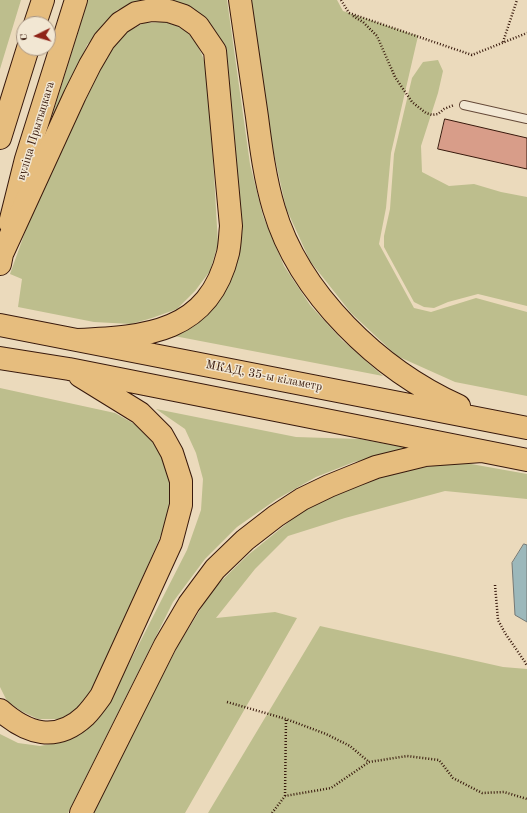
<!DOCTYPE html>
<html>
<head>
<meta charset="utf-8">
<style>
	body { margin:0 }
	#map { position:relative; width:527px; height:813px; overflow:hidden; background:#ebdabc; font-family:"Old Standard TT",serif }
	canvas { display:block }
	.north { position:absolute; left:16px; top:16px; width:40px; height:40px; box-sizing:border-box; background:#f2e7d3; border:1px solid #a89583; border-radius:50%; rotate:265deg; font-size:11px; font-weight:700; line-height:16px; text-align:center; color:#38190c }
	.north::after { content:''; display:block; margin:auto; width:14px; height:18px; background:#8f2418; clip-path:polygon(50% 0,100% 100%,50% 72%,0 100%) }
</style>
</head>
<body>
<div id="map">
<canvas width="527" height="813"></canvas>
<div class="north">С</div>
</div>
<script>
const g = document.querySelector('canvas').getContext('2d');
g.lineJoin = 'round';
function fillPath(path, color) { g.fillStyle = color; g.fill(path, 'evenodd'); }
function strokePath(path, color, width, dash) { g.strokeStyle = color; g.lineWidth = width; g.lineCap = dash ? 'butt' : 'round'; g.setLineDash(dash || []); g.stroke(path); }
function label(font, color, halo, rows, align = 'center') {
  g.font = font + ' "Old Standard TT",serif'; g.lineWidth = 3; g.setLineDash([]); g.textBaseline = 'middle'; g.strokeStyle = halo; g.fillStyle = color; for (const [text, x, y, turn = 0] of rows) {
    g.save(); g.translate(x, y); g.rotate((+turn || 0) * Math.PI / 180); g.textAlign = isNaN(turn) ? turn : align; if (halo) g.strokeText(text, 0, 0); g.fillText(text, 0, 0); g.restore();
  }
}
fillPath(new Path2D(`
	M0 0H21L0 69Z
	M88 0H145L117 10 87 45 44 142Z
	M166 0H227L250 164 263 216 284 266 310 305 342 340 383 376 169 335 227 284 219 38C216 33 213 26 208 22 200 12 179 0 166 0Z
	M251 0H337L343 11 418 36 391 153 386 208 379 244 414 308 431 312 476 298 527 312V396L455 382 397 356 351 313 310 261 286 208 268 127Z
	M164 22C169 23 174 25 179 27 196 35 203 56 208 72L218 244 210 271 195 291 177 309 152 318 131 324 94 322 18 307 22 279 10 274 33 210 110 49 125 33 144 23Z
	M438 60 443 71 438 93 421 146 422 172 449 186 474 184 501 192 527 197V306L478 294 448 302 434 308 424 307 414 302 384 247V236L390 209 394 154 412 78 423 62Z
	M0 388 115 413 138 426 153 441 167 461 172 488 167 521 96 685 77 709 60 719H38L21 711 7 701 0 687Z
	M156 409 296 437 360 439 414 449 354 462 316 477 277 499 237 527 205 559 173 602 68 813H0V734L18 743 40 746 63 742 84 730 115 691 187 550 201 510 203 479 196 453 185 429Z
	M460 462 527 474V499L445 491 345 518 288 536 255 569 216 618 275 612 297 618 185 813H92L119 759 179 644 213 589 248 555 306 508 348 488 399 471Z
	M320 626 503 667 527 669V813H208Z`), '#bdbe8d');
const water = new Path2D(`
	M524 544 527 545V622L515 615 512 563Z`);
fillPath(water, '#9cb8bb');
strokePath(water, '#747875', 1);
const building = new Path2D(`
	M445 119 527 138V169L438 149Z`);
fillPath(building, '#d89d89');
strokePath(building, '#38190c', 1);
const service = new Path2D(`
	M464 105 527 119`);
const primary = new Path2D(`
	M35 24 43 0
	M0 138 28 48
	M10 223 26 159 76 0`);
const trunk = new Path2D(`
	M240 0C246 39 251 78 257 117 261 148 265 179 274 209 299 294 379 370 459 406
	M0 264 2 254 75 95 90 65 104 41 120 23 136 13 152 10 169 11 184 16 198 26 215 51 231 226C230 235 230 244 228 253 209 333 146 337 77 340
	M0 325 527 428
	M0 358 69 369 527 460
	M0 710C27 734 56 743 85 716 91 710 96 703 101 696L171 543 181 505V481L172 453 162 435 140 413 80 376
	M81 813 165 645 189 604 215 569 245 540 276 516 302 499 329 486 356 475 376 467 425 455 482 451`);
strokePath(service, '#654938', 10);
strokePath(primary, '#38190c', 24);
strokePath(trunk, '#38190c', 24);
strokePath(new Path2D(`
	M341 0 349 13
	M349 13 472 55 527 33
	M353 16 363 22 377 36 395 77 412 102 426 113 432 115 438 114 444 109 454 105
	M503 42 517 0
	M495 585 498 620 505 633 525 662 527 666
	M227 702 286 719 326 734 350 746 369 762
	M285 796 286 719
	M272 813 285 796 331 788 369 762 407 756 439 760 453 778 482 793 504 792 527 799`), '#38190c', 2.5, [1, 2]);
strokePath(service, '#f2e7d3', 8);
strokePath(primary, '#e6bd7e', 22);
strokePath(trunk, '#e6bd7e', 22);
label('12px', '#38190c', '#f2e7d3', [
	["вуліца Прытыцкага",36,131,-73],
	["МКАД, 35-ы кіламетр",264,376,11]
]);
</script>
</body>
</html>
